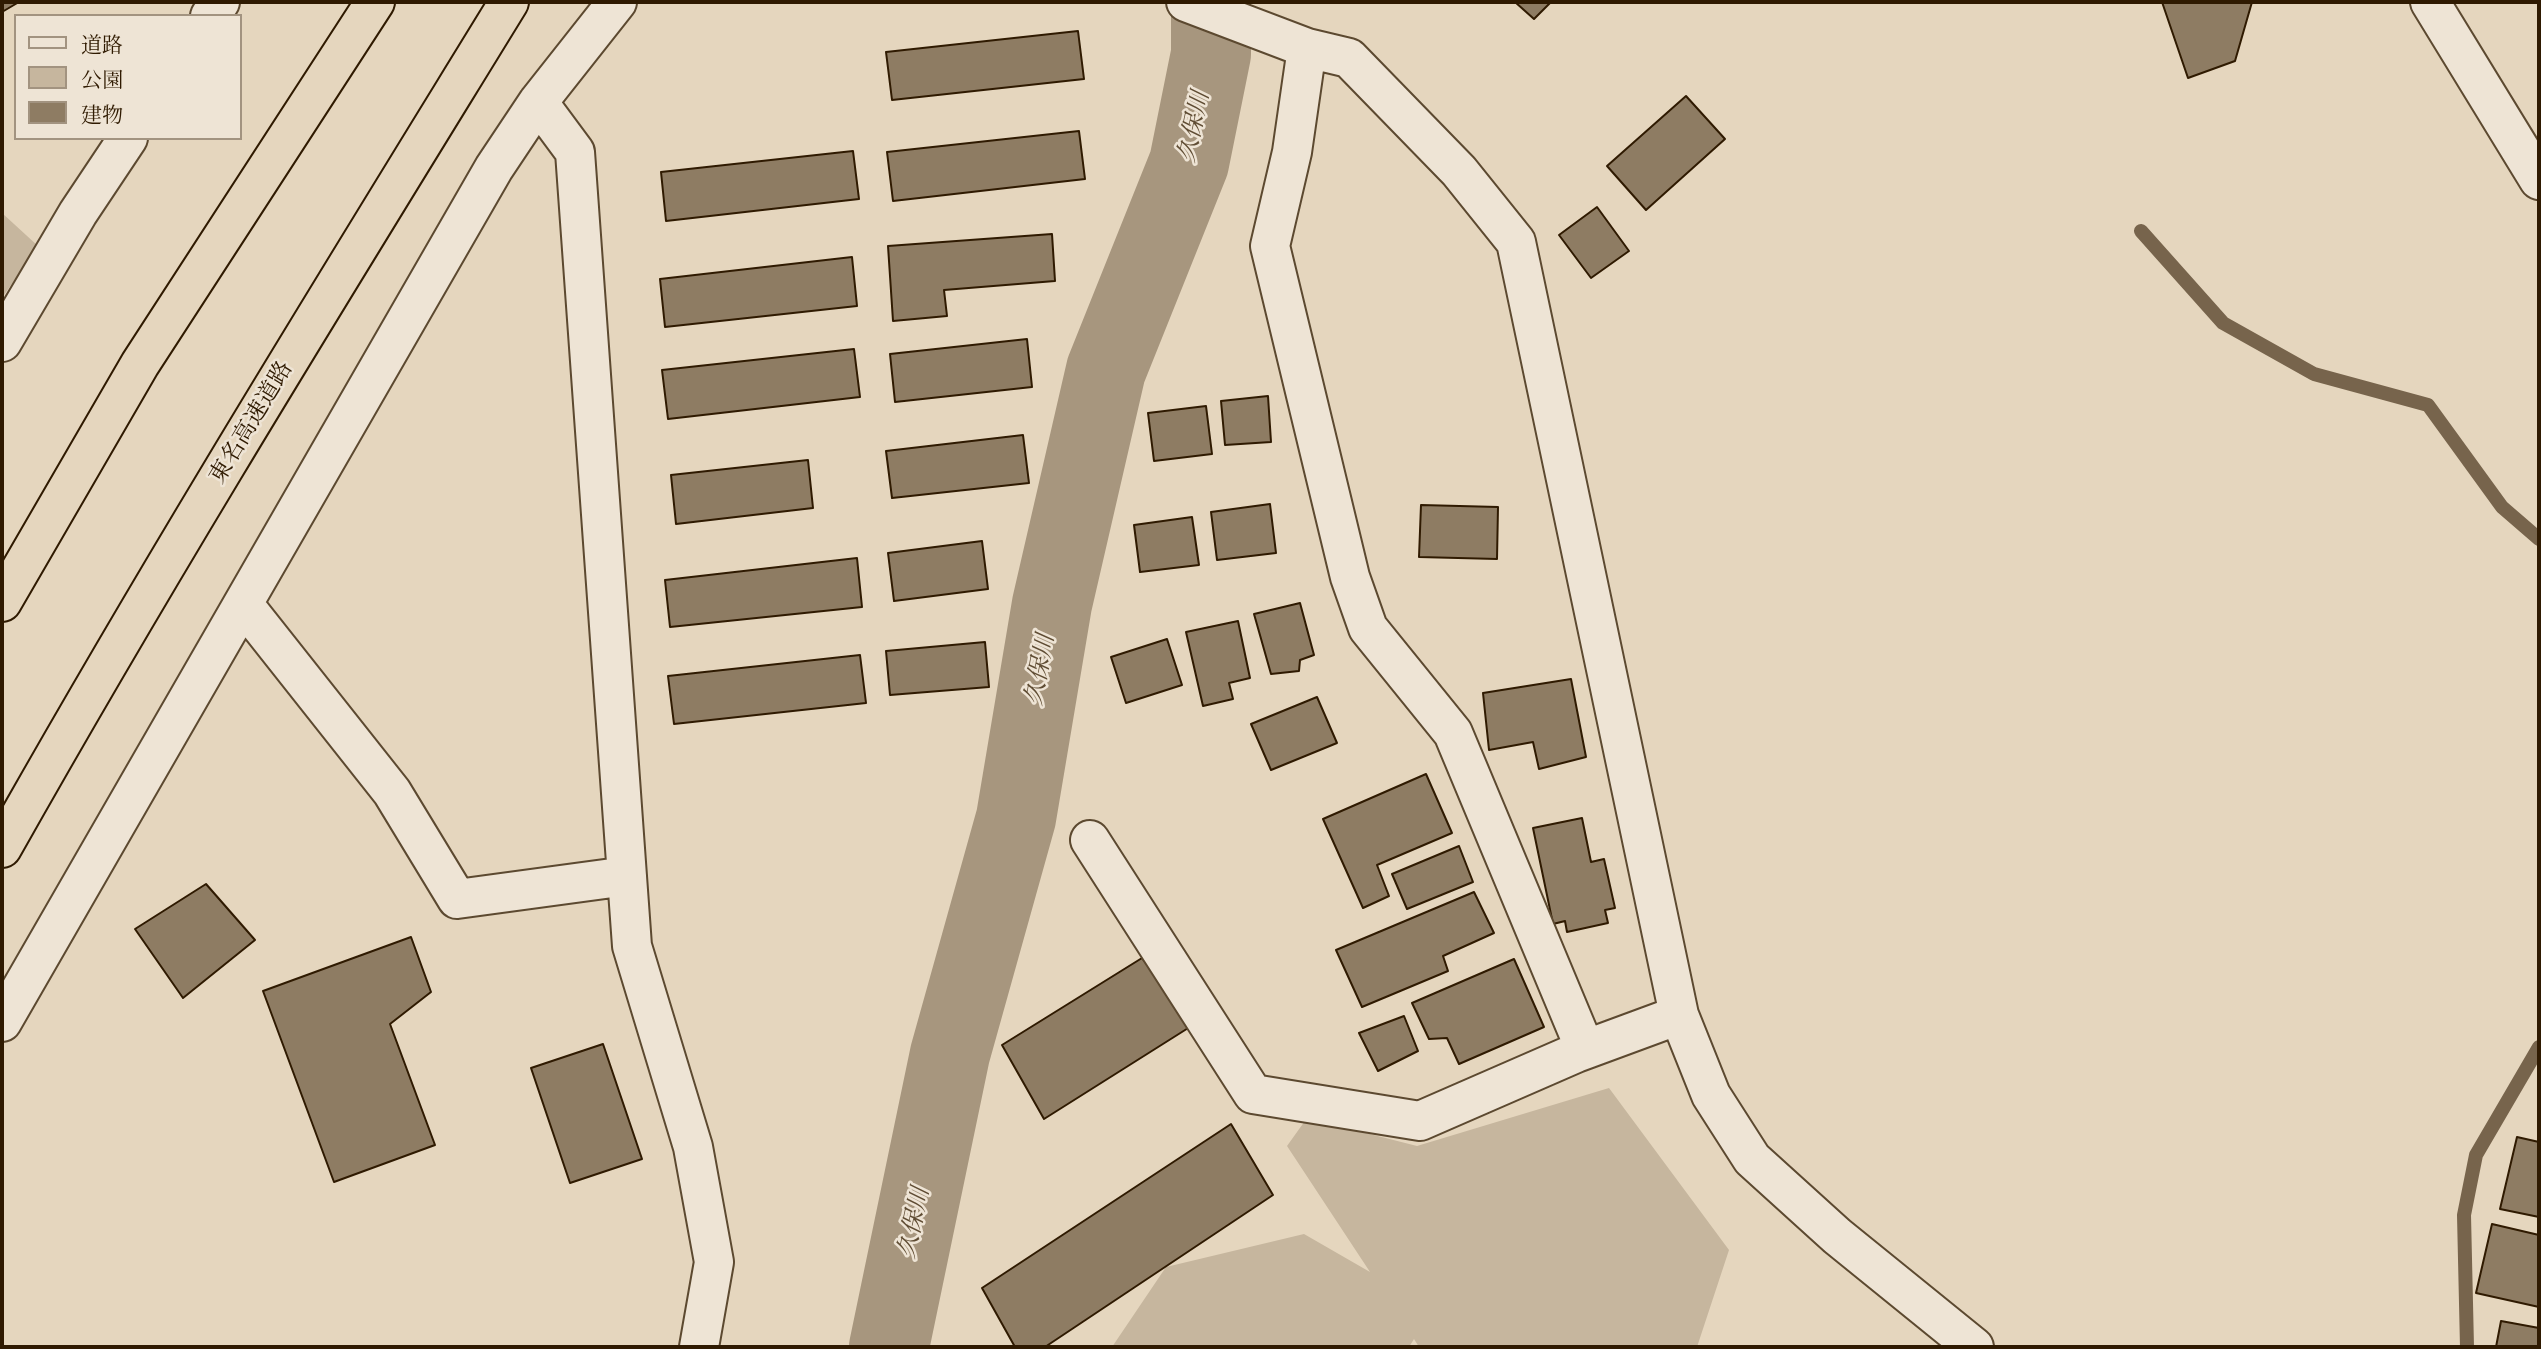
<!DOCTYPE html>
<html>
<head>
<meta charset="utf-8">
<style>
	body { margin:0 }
	#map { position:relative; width:2541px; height:1349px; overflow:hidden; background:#e5d6be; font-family:"IM FELL French Canon","Noto Serif JP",serif }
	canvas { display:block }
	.frame { position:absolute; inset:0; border:4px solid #2f1a01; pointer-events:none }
	.legend { position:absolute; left:14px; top:14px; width:228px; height:126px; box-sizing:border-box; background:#eee4d5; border:2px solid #a29380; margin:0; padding:9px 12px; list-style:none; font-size:21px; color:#2f1a01 }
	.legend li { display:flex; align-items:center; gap:14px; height:35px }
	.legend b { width:35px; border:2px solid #a29380 }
</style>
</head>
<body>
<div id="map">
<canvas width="2541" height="1349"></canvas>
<div class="frame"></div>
<ul class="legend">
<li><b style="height:9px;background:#eee4d5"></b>道路</li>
<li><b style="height:19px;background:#c6b69e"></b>公園</li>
<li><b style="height:19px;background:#8e7c63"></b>建物</li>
</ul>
</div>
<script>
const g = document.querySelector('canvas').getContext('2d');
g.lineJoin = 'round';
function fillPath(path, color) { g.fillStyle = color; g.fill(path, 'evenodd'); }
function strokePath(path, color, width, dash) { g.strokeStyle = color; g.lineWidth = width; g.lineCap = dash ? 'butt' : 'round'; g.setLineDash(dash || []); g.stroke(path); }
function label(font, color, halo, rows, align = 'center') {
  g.font = font + ' "IM FELL French Canon","Noto Serif JP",serif'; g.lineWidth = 5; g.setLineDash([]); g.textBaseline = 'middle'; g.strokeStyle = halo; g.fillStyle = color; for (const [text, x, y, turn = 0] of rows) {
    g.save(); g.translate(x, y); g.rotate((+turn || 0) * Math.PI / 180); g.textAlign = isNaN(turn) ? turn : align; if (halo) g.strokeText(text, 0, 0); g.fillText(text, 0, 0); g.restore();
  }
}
fillPath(new Path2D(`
	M2 213 38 246 2 298Z
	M1609 1088 1729 1250 1697 1347H1419L1414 1339 1409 1347H1112L1166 1267 1304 1234 1370 1272 1287 1146 1307 1118 1417 1146Z`), '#c6b69e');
strokePath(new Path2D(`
	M2141 231 2223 323 2314 374 2428 405 2502 507 2539 539
	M2467 1347 2464 1215 2476 1155 2539 1047`), '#77644c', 14);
strokePath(new Path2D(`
	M889 1347 950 1054 1016 818 1052 604 1106 370 1189 163 1211 54V2`), '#a7967e', 80);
const building = new Path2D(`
	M2 2H19L2 12Z
	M1515 2H1551L1534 19Z
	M2162 2H2252L2235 61 2188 78Z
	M1078 31 1084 79 892 100 886 52Z
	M1686 96 1725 139 1646 210 1607 166Z
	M1079 131 1085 179 893 201 887 152Z
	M853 151 859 199 666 221 661 172Z
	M1597 207 1629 251 1591 278 1559 235Z
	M1052 234 1055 281 944 290 947 316 893 321 888 246Z
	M852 257 857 306 665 327 660 279Z
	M1027 339 1032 387 895 402 890 354Z
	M854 349 860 397 668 419 662 370Z
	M1268 396 1271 442 1225 445 1221 401Z
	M1206 406 1212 454 1154 461 1148 413Z
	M1023 435 1029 483 892 498 886 451Z
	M808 460 813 508 676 524 671 475Z
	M1270 504 1276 553 1217 560 1211 512Z
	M1421 505 1498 507 1497 559 1419 557Z
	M1192 517 1199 565 1140 572 1134 525Z
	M982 541 988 589 894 601 888 553Z
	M857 558 862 607 670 627 665 580Z
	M1300 603 1314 655 1300 660 1299 671 1271 674 1254 614Z
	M1238 621 1250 678 1229 683 1233 699 1203 706 1186 632Z
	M1167 639 1182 685 1126 703 1111 657Z
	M985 642 989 687 890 695 886 651Z
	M860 655 866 703 674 724 668 676Z
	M1571 679 1586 757 1539 769 1533 742 1489 750 1483 693Z
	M1317 697 1337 743 1271 770 1251 724Z
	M1426 774 1452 833 1377 865 1389 896 1363 908 1323 819Z
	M1582 818 1591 862 1604 859 1615 908 1605 910 1608 923 1567 932 1565 921 1553 924 1533 828Z
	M1459 846 1473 882 1407 909 1392 874Z
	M206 884 255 940 183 998 135 929Z
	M1474 892 1494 933 1443 956 1448 971 1362 1007 1336 950Z
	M411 937 431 992 390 1024 435 1145 334 1182 263 991Z
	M1142 958 1193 1025 1044 1119 1002 1045Z
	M1514 959 1544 1027 1459 1064 1447 1038 1429 1039 1412 1003Z
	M1404 1016 1418 1051 1378 1071 1359 1033Z
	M603 1044 642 1159 570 1183 531 1068Z
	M1231 1124 1273 1195 1045 1347H1015L982 1288Z
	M2517 1137 2539 1142V1217L2500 1209Z
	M2492 1224 2539 1235V1307L2476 1293Z
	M2501 1321 2539 1328V1347H2496Z`);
fillPath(building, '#8e7c63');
strokePath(building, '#2f1a01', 2);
const minor = new Path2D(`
	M1186 2 1307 48 1349 58 1459 171 1516 242 1679 1015 1711 1095 1752 1159 1837 1236 1974 1347
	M2430 2 2539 180
	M210 16 220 2
	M1307 48 1292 152 1270 246 1350 577 1368 628 1453 733 1585 1049
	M538 102 575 152 632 946 693 1147 714 1262 699 1347
	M2 342 78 213 128 138
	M244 605 392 792 457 899 627 876
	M1090 840 1253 1094 1420 1121 1576 1053 1679 1015
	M2 1022 494 168 538 102 617 2`);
const highway = new Path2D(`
	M2 602 140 364 375 2
	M2 848C163 562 337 282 509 2`);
strokePath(minor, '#5c4930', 42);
strokePath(highway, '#2f1a01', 42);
strokePath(minor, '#eee4d5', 38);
strokePath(highway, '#e5d6be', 38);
label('23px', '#2f1a01', '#eee4d5', [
	["東名高速道路",252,423,-59]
]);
label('italic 24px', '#5f4c33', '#eee4d5', [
	["久保川",1195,127,-78],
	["久保川",1041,670,-80],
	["久保川",915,1223,-78]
]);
</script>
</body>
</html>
